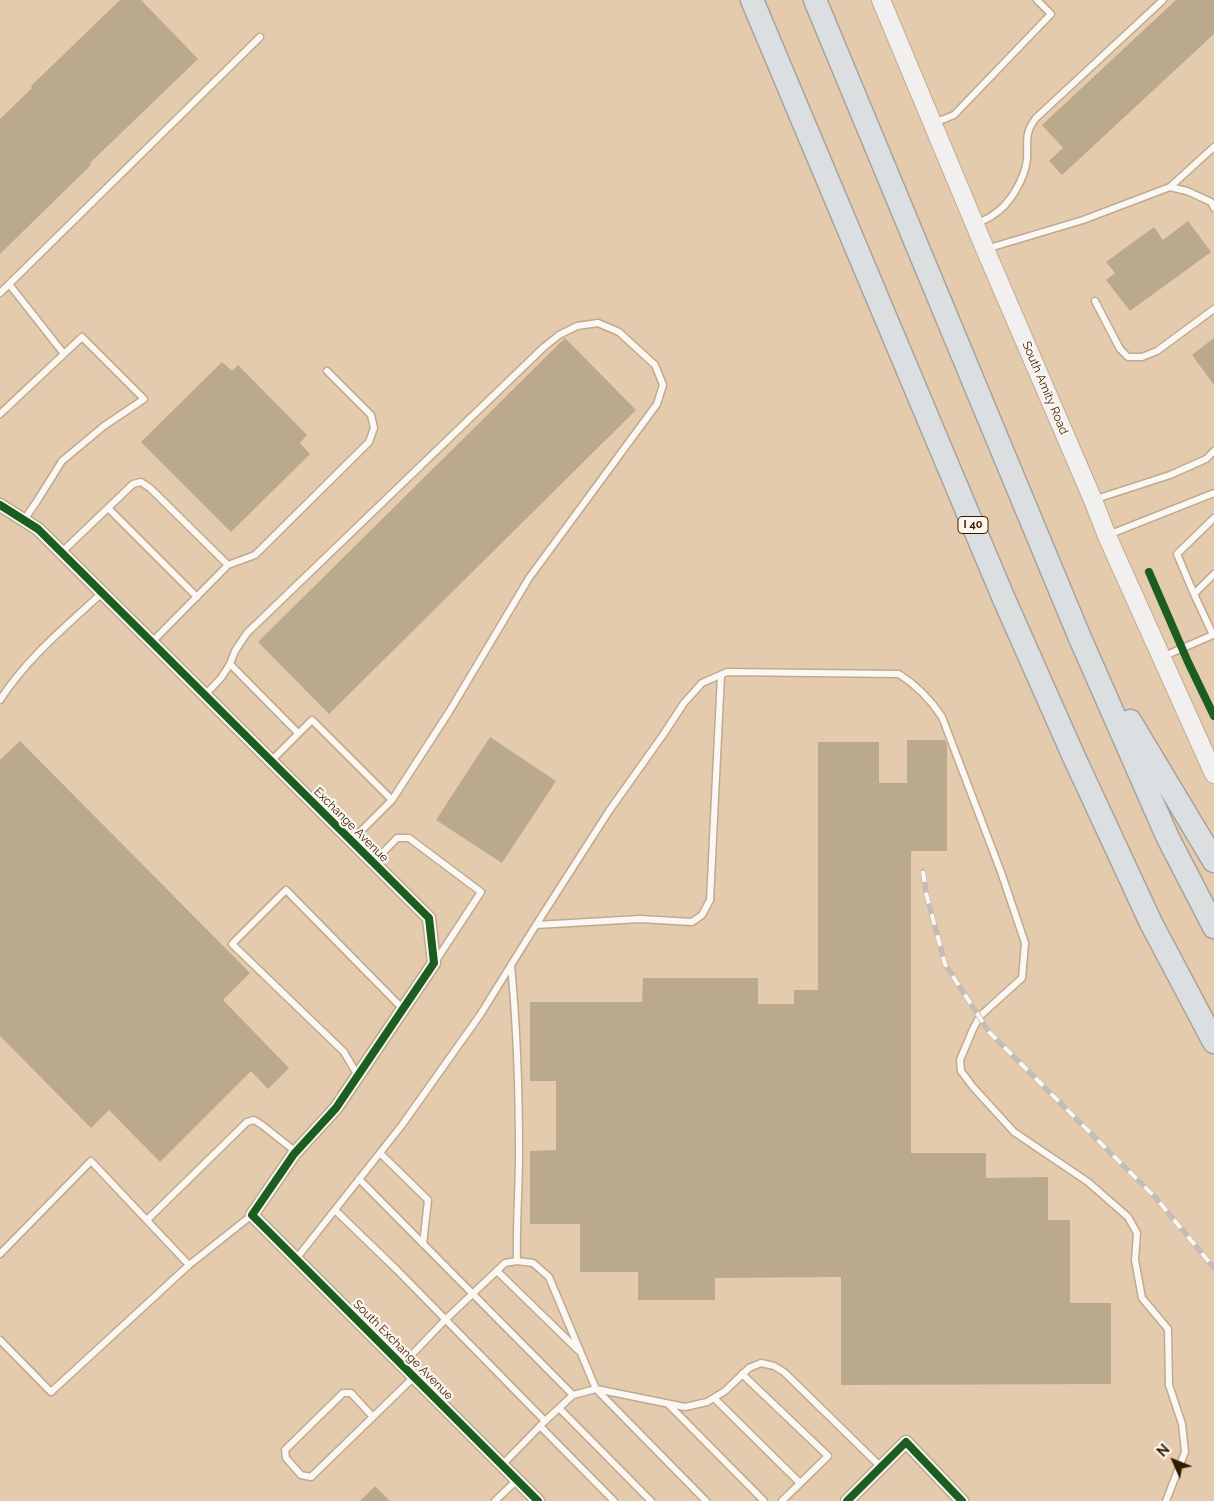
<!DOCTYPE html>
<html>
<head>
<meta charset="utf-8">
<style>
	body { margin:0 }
	#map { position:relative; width:1214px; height:1501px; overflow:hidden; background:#e4cbad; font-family:Raleway,sans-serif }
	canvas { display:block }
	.north { position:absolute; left:1149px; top:1436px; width:50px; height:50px; -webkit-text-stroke:4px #fcf6ef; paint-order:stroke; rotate:314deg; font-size:14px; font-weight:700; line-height:20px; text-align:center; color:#311c00 }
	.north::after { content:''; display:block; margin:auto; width:18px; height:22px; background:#311c00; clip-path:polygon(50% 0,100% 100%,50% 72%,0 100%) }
</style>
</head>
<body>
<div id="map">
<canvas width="1214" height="1501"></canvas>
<div class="north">N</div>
</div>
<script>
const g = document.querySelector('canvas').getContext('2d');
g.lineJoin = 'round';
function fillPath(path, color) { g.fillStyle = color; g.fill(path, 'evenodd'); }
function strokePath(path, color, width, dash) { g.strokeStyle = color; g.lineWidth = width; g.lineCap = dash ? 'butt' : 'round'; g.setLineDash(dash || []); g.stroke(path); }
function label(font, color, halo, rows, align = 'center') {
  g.font = font + ' Raleway,sans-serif'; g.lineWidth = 4.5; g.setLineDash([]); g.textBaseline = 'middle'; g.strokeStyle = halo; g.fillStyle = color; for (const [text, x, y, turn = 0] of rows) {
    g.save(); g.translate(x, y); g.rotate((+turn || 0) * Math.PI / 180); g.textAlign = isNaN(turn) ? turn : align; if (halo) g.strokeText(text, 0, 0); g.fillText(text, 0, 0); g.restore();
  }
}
fillPath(new Path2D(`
	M120 0H141L198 59 90 163 91 165 0 254V119L32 88 31 86Z
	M1176 0H1214V34L1062 175 1049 161 1063 148 1042 125Z
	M1188 221 1211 252 1130 311 1106 280 1115 273 1106 262 1154 227 1163 240Z
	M565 338 636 410 329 714 258 642Z
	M1214 338V385L1192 355Z
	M222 362 232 371 238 365 307 435 300 443 310 454 231 532 141 442Z
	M490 737 556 781 502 863 436 820Z
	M907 740H945L947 744V851H911V1153H986V1178L1048 1177V1220H1070V1303H1111V1384L841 1385V1277L715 1278V1300H638V1272H580V1224H530V1151L556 1150V1081H530V1002H642L643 978H758V1004H794V990H818V742H879V783H907Z
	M20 741 250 973 223 1000 289 1068 268 1089 251 1071 160 1162 109 1110 91 1128 0 1036V760Z
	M375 1486 390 1501H360Z`), '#baa98b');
const service = new Path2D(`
	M934 123 954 115 1051 14 1037 0
	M1170 187 1214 147
	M976 224C981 221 988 219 993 215 1010 205 1025 178 1027 159 1028 141 1024 133 1036 118L1163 0
	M986 249 1083 220 1170 187 1187 191 1211 202 1214 208
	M9 284 64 354
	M0 293 260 37
	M1095 301 1120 349 1128 357H1142L1157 351 1214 309
	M0 414 82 337 144 399 104 426 62 461 37 501 24 520
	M1093 500 1170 475 1206 459 1214 451
	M108 508 197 597
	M1214 518 1177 554 1194 594 1214 574
	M1108 535 1214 493
	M62 552 133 484 141 482 150 488 228 565
	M152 642 228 565 255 555 369 442 374 428 371 415 327 371
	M1162 657 1213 635 1194 594
	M230 664 298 733
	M205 695 221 678 230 664 235 651 247 633 544 347 559 335 577 326 598 323 619 332 655 365 663 385 657 404 529 578 449 712 392 800 351 841
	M0 700C27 658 66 626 102 593
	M271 761 312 720 392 800
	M373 863 397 838H409L481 892 435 962
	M536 925 640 919 692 922 702 915 710 900 721 675
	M511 965C517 1028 519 1091 519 1153 519 1189 516 1225 517 1261
	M358 1076 344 1052 232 944 286 890 403 1009
	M380 1153 428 1200 423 1244
	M359 1179 573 1395
	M335 1210 397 1270 545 1421 502 1465
	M147 1220 247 1122 254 1120 262 1125 296 1152
	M0 1254 91 1161 189 1265 252 1215
	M296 1259 402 1125 480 1015 536 925 609 811 663 735 684 703 702 683 727 672 899 674C916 685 931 700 942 717L1001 872 1025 943 1022 978 980 1016 973 1029 960 1060 961 1071 973 1087 1014 1132 1088 1182 1128 1217 1137 1233 1135 1260 1142 1298 1168 1329 1169 1385 1182 1424 1185 1452 1166 1501
	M497 1271 578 1350
	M0 1340 51 1392 189 1265
	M402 1365 445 1320 505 1263 517 1261 533 1263 549 1277 596 1389 706 1501
	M742 1374 828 1456 782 1501
	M714 1398 800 1483
	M668 1404 764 1501
	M559 1408 651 1501
	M373 1417 351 1393H343L285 1450 286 1458 301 1475 311 1477 414 1377
	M545 1421 573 1395 596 1389 685 1407 707 1402 725 1391 749 1368 761 1363 774 1366 784 1372 881 1467
	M540 1426 614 1501
	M495 1501 517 1480`);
const minor = new Path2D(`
	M0 505 38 529 429 918 434 963 336 1108 294 1154 252 1215 538 1501
	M847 1501 906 1442 962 1501`);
const secondary = new Path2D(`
	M881 0 985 249 1093 500 1107 536 1214 774`);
const motorway = new Path2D(`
	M752 0 1004 599 1074 757 1151 923 1214 1042
	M815 0 1080 638 1168 838 1214 927
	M1130 721 1214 861`);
strokePath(service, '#bfaa8f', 9);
strokePath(minor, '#bfaa8f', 15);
strokePath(secondary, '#bfaa8f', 20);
strokePath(motorway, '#a8a29a', 25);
strokePath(service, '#fbf7f3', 6);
strokePath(minor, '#fbf7f3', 12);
strokePath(secondary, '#f2f0ee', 18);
strokePath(motorway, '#dcdfe2', 22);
const rail = new Path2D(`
	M923 871 926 893 945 964 989 1032 1156 1198 1214 1268`);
strokePath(rail, '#c5bdb5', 5.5);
strokePath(rail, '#fcf6ef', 4, [11]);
strokePath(new Path2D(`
	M0 505 38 529 429 918 434 963 336 1108 294 1154 252 1215 538 1501
	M1149 572 1188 662 1214 716
	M847 1501 906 1442 962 1501`), '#1b5e20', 8);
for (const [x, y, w] of [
	[973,525,30]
]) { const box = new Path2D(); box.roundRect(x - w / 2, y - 8.5, w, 17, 4); g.fillStyle = '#fcf6ef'; g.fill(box); strokePath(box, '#311c00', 1); }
label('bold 11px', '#311c00', null, [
	["I 40",973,525]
]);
label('12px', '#311c00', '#fcf6ef', [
	["South Amity Road",1045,388,67],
	["Exchange Avenue",351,825,45],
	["South Exchange Avenue",403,1350,45]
]);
</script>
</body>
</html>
